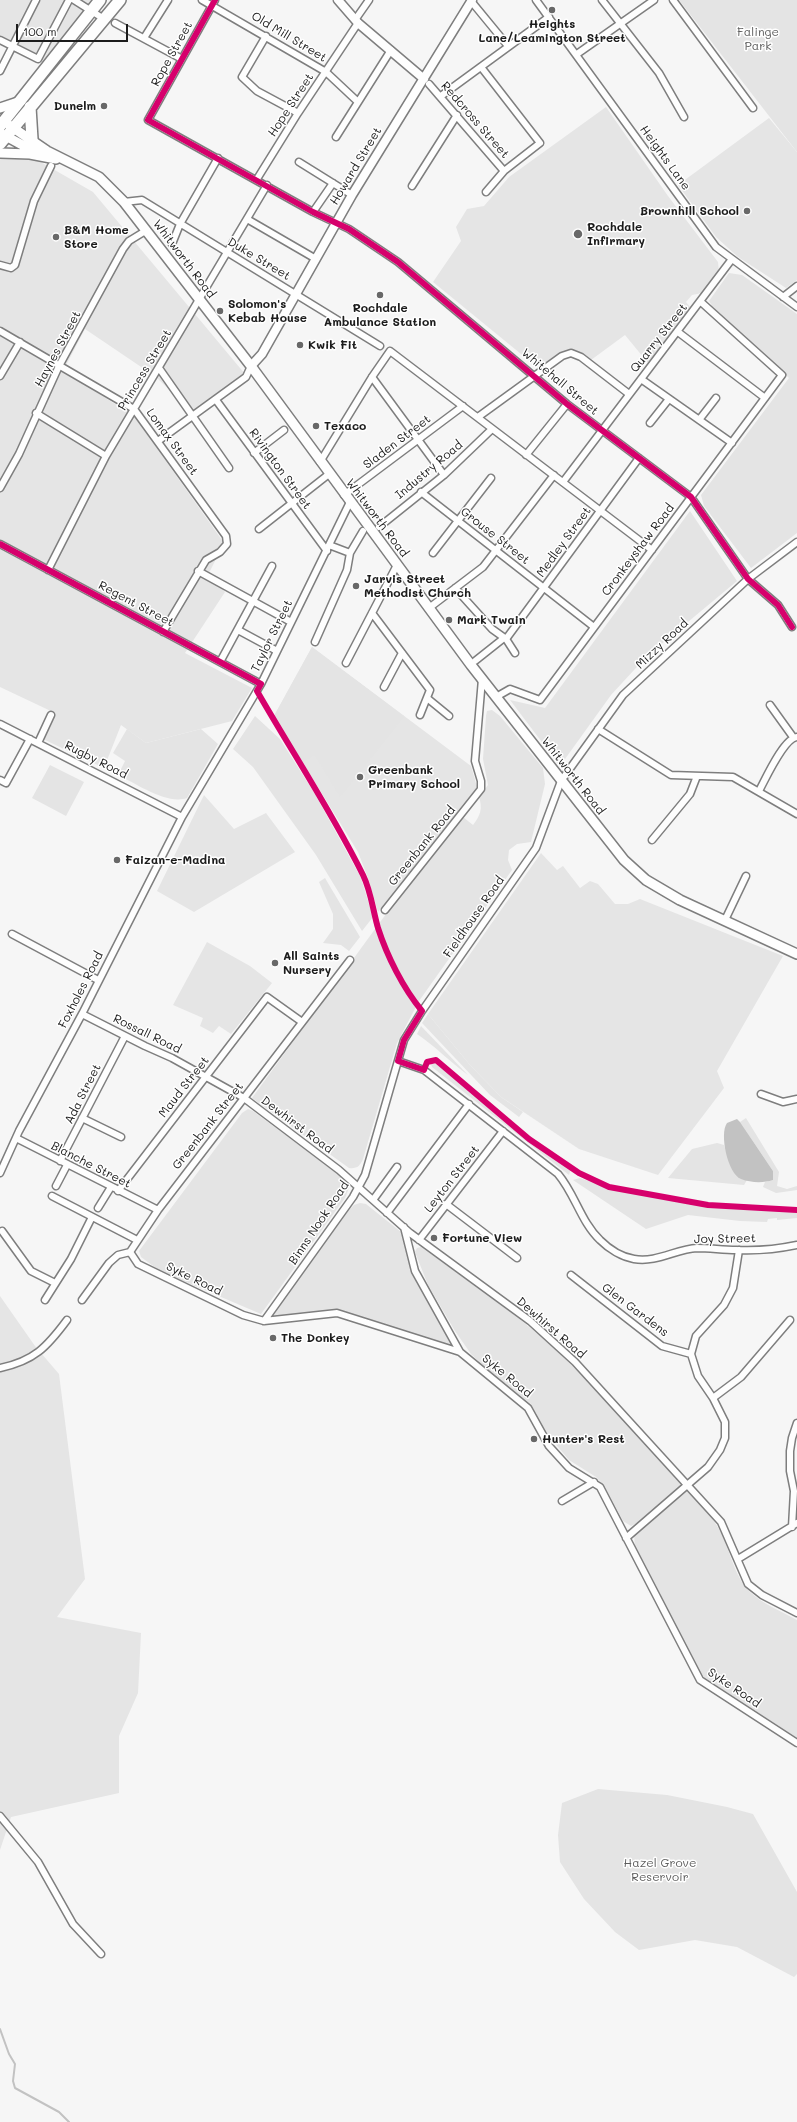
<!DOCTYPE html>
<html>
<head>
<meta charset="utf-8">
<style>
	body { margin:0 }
	#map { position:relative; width:797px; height:2122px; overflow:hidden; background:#f6f6f6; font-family:Mali,sans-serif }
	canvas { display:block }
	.scale { position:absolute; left:16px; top:24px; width:112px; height:18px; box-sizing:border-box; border:2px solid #1c1c1c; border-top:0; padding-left:5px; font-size:12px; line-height:14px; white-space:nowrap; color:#1c1c1c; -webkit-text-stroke:3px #fff; paint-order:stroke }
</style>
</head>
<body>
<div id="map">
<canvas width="797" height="2122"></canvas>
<div class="scale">100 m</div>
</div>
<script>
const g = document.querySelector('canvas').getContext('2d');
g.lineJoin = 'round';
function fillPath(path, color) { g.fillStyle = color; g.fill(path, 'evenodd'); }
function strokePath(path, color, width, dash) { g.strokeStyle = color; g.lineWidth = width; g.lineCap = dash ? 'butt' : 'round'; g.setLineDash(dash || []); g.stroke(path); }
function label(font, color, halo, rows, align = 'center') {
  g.font = font + ' Mali,sans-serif'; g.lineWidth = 3; g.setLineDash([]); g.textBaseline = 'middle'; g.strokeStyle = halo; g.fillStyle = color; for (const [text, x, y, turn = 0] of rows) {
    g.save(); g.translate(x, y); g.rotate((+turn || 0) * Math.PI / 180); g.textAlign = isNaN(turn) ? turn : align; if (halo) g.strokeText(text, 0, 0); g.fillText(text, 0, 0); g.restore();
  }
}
fillPath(new Path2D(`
	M0 0H94L43 63 0 37Z
	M606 107 668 196 718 262 719 272 702 293 692 295 686 302 691 308 648 363 625 335 591 360 573 352 543 372 433 282 461 241 456 227 467 209 484 206 509 177Z
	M769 118 797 152V280L786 288 738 257 716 237 678 185Z
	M4 155 39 161 93 192 245 374 192 412 156 377 85 329 63 371 134 416 224 543 209 573 225 592 185 653 252 688 232 721 146 743 121 725 104 768 43 739 55 713 0 687V159Z
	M312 647 471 766 477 787 378 912 368 878 358 852 274 716Z
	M204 795 234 829 266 813 295 852 194 912 157 891Z
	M541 853 557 870 563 866 580 888 590 881 598 884 615 904H628L640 899 783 956 717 1071 724 1088 658 1175 579 1149 501 1097 470 1065 428 1014Z
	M207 942 250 966 272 983 231 1034 219 1026 213 1033 200 1026 203 1018 173 1005Z
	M0 1296 35 1346 59 1374 85 1579 57 1617 141 1633 138 1693 119 1736V1793L11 1817 0 1850Z`), '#e5e5e5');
fillPath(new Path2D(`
	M679 0H797V152Z
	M729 273 742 275 797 314V533L751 568 704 506 701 495 789 378 713 307 709 301Z
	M690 511 737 581 646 657 611 695 560 766 510 700 545 708Z
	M312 647 404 716 340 797 315 755 303 762 274 716Z
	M492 710 500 716 543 768 545 784 531 842 517 844 509 850 508 860 512 870 419 1001 397 1043 363 1159C360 1166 357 1169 349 1168L252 1098 386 914 463 817 473 825C480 816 483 809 479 797L488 785 483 759 486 716 487 711Z
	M255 716 280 739 315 794 361 878 373 917 362 931 316 855 253 767 233 749Z
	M127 729 146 743 201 729 218 744 187 798C167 805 137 784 118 775L125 761 113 753Z
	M50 765 84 782 66 816 32 798Z
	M325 878 360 937 349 951 341 945 323 943 333 929V914L319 882Z
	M428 1014 470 1065 501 1097 523 1112 519 1117 490 1095 422 1023Z
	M421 1026 468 1075C450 1062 435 1046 417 1034Z
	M431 1064H439L469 1091 571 1169 569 1175 432 1067Z
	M248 1109 253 1111 346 1180 349 1188 345 1198 261 1314 160 1271 141 1257 139 1251 242 1113Z
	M746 1118 779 1172 777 1186 787 1189 797 1186V1190L776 1193 763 1187 765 1182 773 1180V1171L740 1122Z
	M717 1143 724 1145C729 1159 731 1178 747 1180L744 1185 668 1178 692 1149Z
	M580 1178 608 1188 657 1198 747 1210 797 1211V1218L777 1220V1218L768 1219 767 1222 740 1221 688 1215 646 1229 573 1180Z
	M360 1203 366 1204 401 1232 412 1271 454 1346 338 1311 270 1317 349 1210 354 1205Z
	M421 1247C463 1277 507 1307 547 1342 595 1385 637 1435 681 1483L680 1487 637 1523 631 1526 623 1521 605 1487 596 1477 569 1460 548 1435 531 1404 489 1371 471 1354 455 1331 428 1285 415 1252 417 1248Z
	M686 1492H689C701 1505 714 1518 721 1533 731 1553 734 1575 749 1591 762 1604 781 1611 797 1620V1738L705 1678 698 1670 635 1547 634 1535Z
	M598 1789 667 1795 727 1807 753 1814 797 1892V1974L794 1977 737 1947 695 1940 639 1950 615 1932 584 1899 560 1862 558 1835 562 1803Z`), '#e4e4e4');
fillPath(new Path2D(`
	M737 1119 740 1122 773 1171V1180C764 1183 751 1183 741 1179 728 1174 719 1134 727 1123Z`), '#c2c2c2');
strokePath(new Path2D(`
	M0 2029 9 2054 15 2064 13 2081 15 2088 59 2112 69 2122`), '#c2c2c2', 2);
const street = new Path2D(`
	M74 0 104 19
	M202 0 326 72 358 102
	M215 0 148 120 313 212 349 229 398 262 567 404 691 497 748 579 778 605 792 627
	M536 0 716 247 797 307
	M602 0 659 73 684 117
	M673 0 753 108
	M471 1 508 46
	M355 20 369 0
	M115 23 182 59
	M266 36 242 77 257 91 298 113
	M144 38 168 0
	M0 40 38 59 69 0
	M577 54 654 0
	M481 67 540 143 504 171 486 192
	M0 71 36 0
	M429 84 504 171
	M441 96 549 17
	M336 137 391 50
	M299 162 352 195
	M257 179 298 113 358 23
	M412 186 457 115
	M124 202 142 200 380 346
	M313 212 333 183
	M247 219 316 259
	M172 244 180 224 218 158
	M0 265 11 268 15 265 34 201 51 166
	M783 297 797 286
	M0 331 134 409 226 536 227 544 220 552 206 560 163 632
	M678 332 765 398
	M159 368 229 468
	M0 376 20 342
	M372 377 444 475
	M641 379 732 443
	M216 400 327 551
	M36 413 106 456
	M478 417 562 356 571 353 581 357 629 394
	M699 420 716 398
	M650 423 669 399
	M158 441 246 377 251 366
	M254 453 284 430
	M526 455 567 404
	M320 462 372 377 390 351 652 550
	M563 482 732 259
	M0 488 19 454 59 366 123 249 129 241 147 230
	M421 492 594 627
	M344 495 463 406
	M379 527 444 475 492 429
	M259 529 329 474
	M0 544 261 684
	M329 545 350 553
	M433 553 491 478
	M48 570 106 456 267 185
	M198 571 291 622
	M455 588 492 629 506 639 515 653
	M429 608 483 567 554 475
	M372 613 430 690 420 715
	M238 630 277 651
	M506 639 639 458
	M315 642 347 570 350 553 363 531
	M475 661 504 638
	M220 662 272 566
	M346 663 397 565
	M384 687 402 653
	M496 697 510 689 540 700 782 375 701 302
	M427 698 449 716
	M770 705 793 737
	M0 724 182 817
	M598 729 671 775 733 777 797 814
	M38 743 51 715
	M0 780 6 783 30 739
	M759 791C766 778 784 738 797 737
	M652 840 690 794 697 776
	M385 910 481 789V781L475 761 482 679
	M725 920 746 876
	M12 934 98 980
	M82 1014 145 1046 172 1058 244 1098 339 1170 410 1233 530 1321 575 1362 721 1522 748 1584 762 1595 797 1613
	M398 1061 424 1070 558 1174C575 1194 581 1222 600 1240 609 1249 622 1257 634 1259 657 1263 676 1249 697 1248 710 1248 723 1250 736 1250 756 1251 778 1249 797 1245
	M761 1094 783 1102 797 1099
	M82 1118 121 1137
	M16 1138 158 1210
	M60 1161 125 1036
	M0 1173 19 1131 82 1014 182 817 261 684 350 502
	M56 1186 67 1165
	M118 1191 267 997 302 1022
	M52 1196 137 1240
	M373 1200 397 1167
	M446 1204 517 1258
	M98 1208 111 1187
	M387 1213 469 1104
	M404 1227 415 1271 460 1352
	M2 1231 31 1271 55 1283
	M419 1240 503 1131
	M130 1252 138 1264 243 1315 264 1321 337 1313 460 1352 528 1408 549 1446 569 1468 600 1487 700 1680 797 1743
	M571 1275 662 1346 691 1354
	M45 1300 71 1259 92 1217
	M82 1300 109 1263 118 1255 130 1252 158 1210 350 960
	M264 1321 353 1197 365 1175 404 1040 422 1011 536 848 561 781 623 695 748 579 797 542
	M0 1368C34 1361 47 1347 67 1320
	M713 1398 741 1377 790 1320
	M562 1501 594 1482
	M792 1527 794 1491 790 1471V1451L792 1438 797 1423
	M626 1538 708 1467 720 1450 725 1438V1422L713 1398 698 1376 691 1354 696 1336 724 1305 733 1288 739 1250
	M738 1559 797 1523
	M0 1816 38 1862 73 1924 101 1954`);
const secondary = new Path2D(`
	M338 0 358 23 424 79
	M251 366 262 354 352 195 472 0`);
const primary = new Path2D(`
	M0 108 21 101
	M9 125 47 151 99 177 124 202 251 366 471 665 624 860 646 880 680 900 797 954
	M0 133 26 147 45 150
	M0 153 30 154 56 159`);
const highway = new Path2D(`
	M30 107 32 139
	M0 126 100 0
	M0 144 120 0`);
strokePath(street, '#7e7e7e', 9);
strokePath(secondary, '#7e7e7e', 11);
strokePath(primary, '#7e7e7e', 12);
strokePath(highway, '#7e7e7e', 14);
strokePath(street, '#fefefe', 6);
strokePath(secondary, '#fefefe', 8);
strokePath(primary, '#fefefe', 9);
strokePath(highway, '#fefefe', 11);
strokePath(new Path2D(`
	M215 0 148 120 313 212 349 229 398 262 567 404 691 497 748 579 778 605 792 627
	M0 544 261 684 257 691C292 752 332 812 363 875 371 891 373 911 378 928 387 956 403 988 422 1011L404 1040 398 1061 424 1070 427 1062 436 1060 529 1139 579 1173 609 1187 708 1205 797 1210`), '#d6006c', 6);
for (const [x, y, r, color] of [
	[552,10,4,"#686868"],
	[104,106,4,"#686868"],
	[747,211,4,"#686868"],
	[578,234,5,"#686868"],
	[56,237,4,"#686868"],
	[380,295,4,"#686868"],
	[220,311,4,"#686868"],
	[300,345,4,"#686868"],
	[316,426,4,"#686868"],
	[356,586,4,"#686868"],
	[449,620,4,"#686868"],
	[360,777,4,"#686868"],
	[117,860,4,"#686868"],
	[275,963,4,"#686868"],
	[434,1238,4,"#686868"],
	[273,1338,4,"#686868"],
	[534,1439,4,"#686868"]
]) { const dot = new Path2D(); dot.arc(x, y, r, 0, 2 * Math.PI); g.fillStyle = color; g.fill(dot); strokePath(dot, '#fff', 1.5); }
label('bold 12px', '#1c1c1c', '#fff', [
	["Heights",552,24,"center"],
	["Lane/Leamington Street",552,38,"center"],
	["Dunelm",96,106,"right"],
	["Brownhill School",739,211,"right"],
	["Rochdale",587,227],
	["Infirmary",587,241],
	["B&M Home",64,230],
	["Store",64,244],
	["Solomon's",228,304],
	["Kebab House",228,318],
	["Rochdale",380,308,"center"],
	["Ambulance Station",380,322,"center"],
	["Kwik Fit",308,345],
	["Texaco",324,426],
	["Jarvis Street",364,579],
	["Methodist Church",364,593],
	["Mark Twain",457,620],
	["Greenbank",368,770],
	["Primary School",368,784],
	["Faizan-e-Madina",125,860],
	["All Saints",283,956],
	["Nursery",283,970],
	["Fortune View",442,1238],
	["The Donkey",281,1338],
	["Hunter's Rest",542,1439]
], 'left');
label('12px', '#5d5d5d', '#fff', [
	["Falinge",758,32],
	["Park",758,46],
	["Hazel Grove",660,1863],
	["Reservoir",660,1877]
]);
label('12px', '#1c1c1c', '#fff', [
	["Old Mill Street",289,37,31],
	["Rope Street",172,54,-61],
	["Hope Street",291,105,-57],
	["Redcross Street",475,120,49],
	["Heights Lane",665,158,54],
	["Howard Street",356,166,-59],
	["Whitworth Road",184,259,53],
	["Duke Street",259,259,31],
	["Quarry Street",659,338,-52],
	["Haynes Street",58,349,-62],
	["Princess Street",145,370,-59],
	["Whitehall Street",560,382,40],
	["Lomax Street",172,442,54],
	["Sladen Street",397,442,-37],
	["Rivington Street",280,469,54],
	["Industry Road",429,470,-40],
	["Whitworth Road",377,518,53],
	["Grouse Street",495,536,38],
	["Medley Street",564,542,-54],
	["Cronkeyshaw Road",638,550,-53],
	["Regent Street",136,604,28],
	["Taylor Street",272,636,-64],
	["Mizzy Road",662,644,-43],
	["Rugby Road",96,760,27],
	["Whitworth Road",573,776,52],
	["Greenbank Road",422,846,-51],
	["Fieldhouse Road",474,917,-55],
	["Foxholes Road",81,990,-63],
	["Rossall Road",147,1034,26],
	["Maud Street",184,1087,-52],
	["Ada Street",83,1094,-63],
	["Dewhirst Road",297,1125,37],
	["Greenbank Street",208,1126,-52],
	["Blanche Street",91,1165,27],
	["Leyton Street",452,1179,-52],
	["Binns Nook Road",319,1223,-56],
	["Joy Street",725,1239,-1],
	["Syke Road",194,1279,26],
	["Glen Gardens",635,1310,37],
	["Dewhirst Road",551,1328,41],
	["Syke Road",507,1376,39],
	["Syke Road",734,1688,34]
]);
</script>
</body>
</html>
